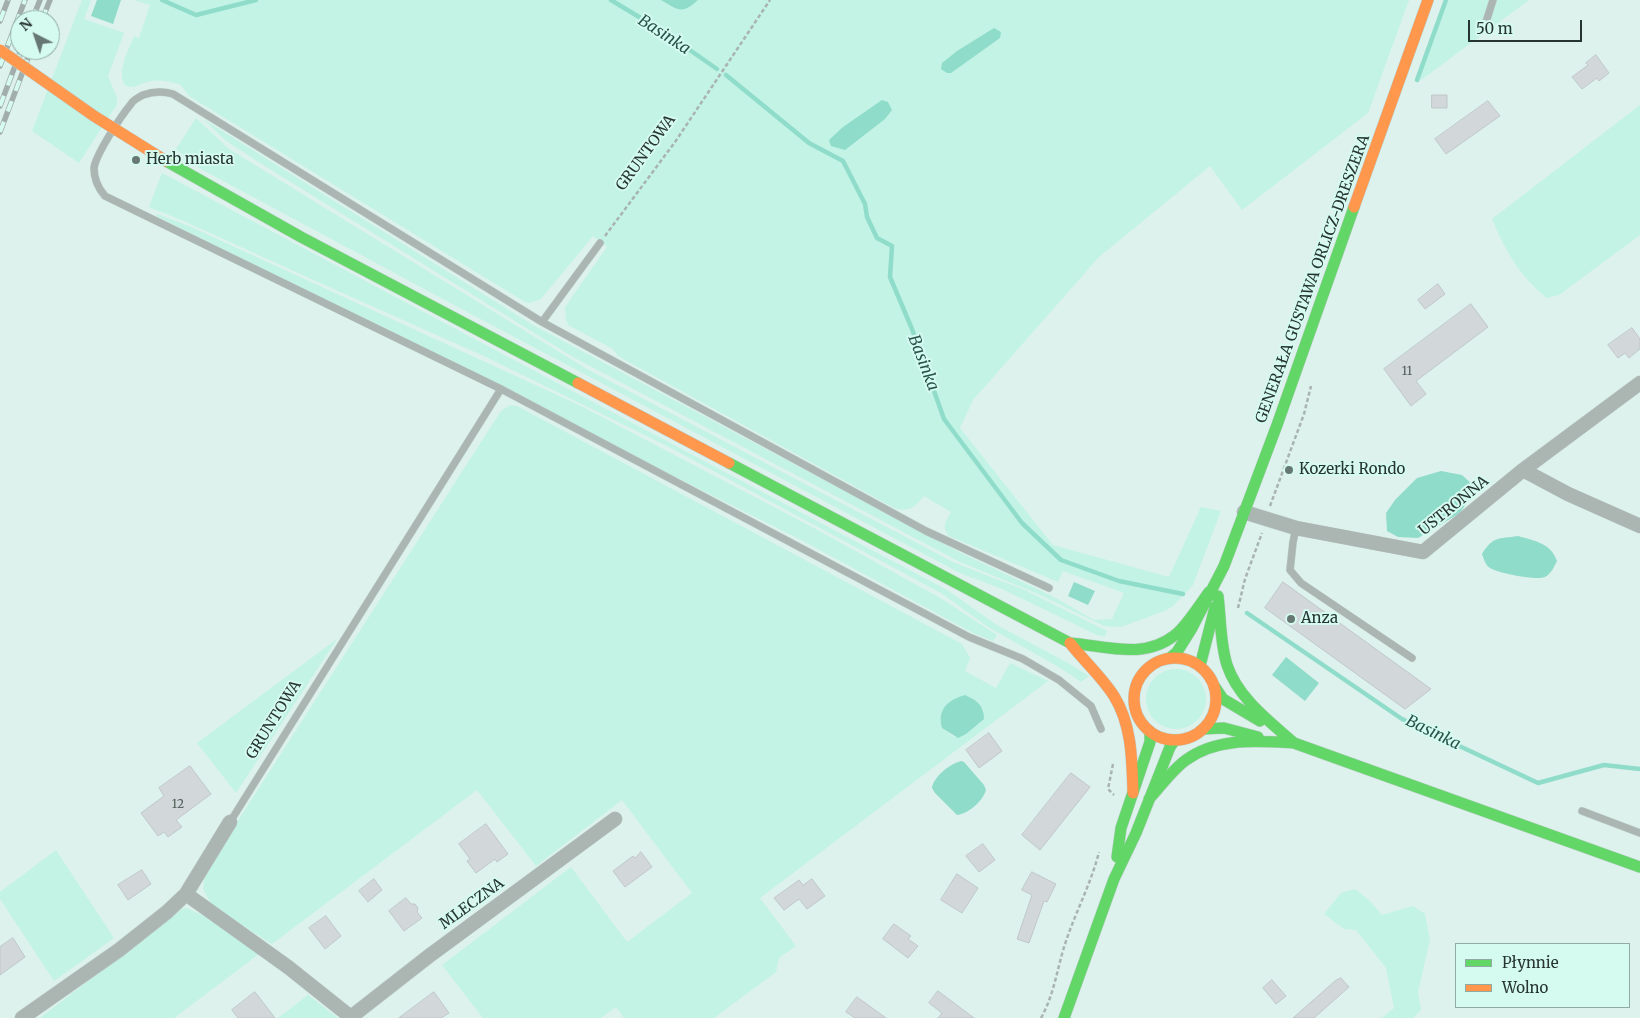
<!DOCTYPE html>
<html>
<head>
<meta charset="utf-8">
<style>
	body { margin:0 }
	#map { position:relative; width:1640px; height:1018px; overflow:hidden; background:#ddf2ec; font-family:Merriweather,serif }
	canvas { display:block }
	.legend { position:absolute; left:1455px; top:943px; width:175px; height:65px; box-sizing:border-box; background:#d5faef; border:1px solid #8faba3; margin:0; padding:6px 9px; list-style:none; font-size:15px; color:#273531 }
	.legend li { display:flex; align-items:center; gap:10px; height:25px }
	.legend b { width:25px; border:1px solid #8faba3 }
	.north { position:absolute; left:10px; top:10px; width:50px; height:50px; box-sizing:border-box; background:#d5faef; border:1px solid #8faba3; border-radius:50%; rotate:319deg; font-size:14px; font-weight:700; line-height:20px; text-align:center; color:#273531 }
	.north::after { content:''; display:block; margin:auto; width:18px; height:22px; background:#677772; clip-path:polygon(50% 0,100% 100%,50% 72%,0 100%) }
	.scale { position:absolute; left:1468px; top:20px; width:114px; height:22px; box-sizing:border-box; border:2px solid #273531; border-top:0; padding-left:6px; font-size:15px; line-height:18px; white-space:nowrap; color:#273531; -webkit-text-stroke:4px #d5faef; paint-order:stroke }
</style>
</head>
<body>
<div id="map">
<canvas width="1640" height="1018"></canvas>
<ul class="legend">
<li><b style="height:6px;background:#63d668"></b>Płynnie</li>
<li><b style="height:6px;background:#ff974d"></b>Wolno</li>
</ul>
<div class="north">N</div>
<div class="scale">50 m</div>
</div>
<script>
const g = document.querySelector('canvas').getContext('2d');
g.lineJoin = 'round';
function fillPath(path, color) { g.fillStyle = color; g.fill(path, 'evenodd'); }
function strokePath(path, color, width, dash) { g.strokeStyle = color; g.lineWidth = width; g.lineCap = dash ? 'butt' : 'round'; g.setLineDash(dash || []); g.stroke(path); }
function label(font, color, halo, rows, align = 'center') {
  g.font = font + ' Merriweather,serif'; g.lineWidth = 4; g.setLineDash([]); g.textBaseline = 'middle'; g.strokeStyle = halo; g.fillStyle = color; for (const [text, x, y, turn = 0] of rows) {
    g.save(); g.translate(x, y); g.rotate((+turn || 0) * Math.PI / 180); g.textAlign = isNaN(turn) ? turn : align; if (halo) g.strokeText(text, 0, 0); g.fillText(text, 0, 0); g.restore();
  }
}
fillPath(new Path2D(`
	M82 0H91L84 19 124 33 108 76 117 98V104L79 163 32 131Z
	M134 0H1409L1368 113 1242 210 1210 166 1099 257 973 400 960 428 1053 545 1169 577 1201 507 1221 511 1193 585 1174 605 1167 610 1121 627 1104 626 1036 593 960 562 573 357 260 163 225 140 203 119 533 325 959 552 1052 596 1094 620 1112 619 1124 593 1063 571 1058 582 949 536C941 527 946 521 951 512L924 496C915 507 911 511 896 509L618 356 613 349 568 325 566 320 565 307 607 247 593 236 541 299 530 303 525 302 189 96 181 85C170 81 157 79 147 82 139 84 135 89 126 86 115 74 129 49 134 36L139 38 150 5Z
	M1446 0H1529L1417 83V80Z
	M1640 105V235L1559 295 1547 298C1520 277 1505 250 1492 219Z
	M196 118 229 149 587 369 953 562 1027 591 1107 631 1105 636 1097 635 1002 589 960 573 456 306 201 169 176 149Z
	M162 173 947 590 997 625 1068 663 1089 676 1081 682 1062 669 988 627 941 593 667 446 486 357 329 287 186 222 149 207Z
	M157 214 189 226 581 406 814 528 942 599 997 635 993 641 973 633 803 541 156 216Z
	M510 405 517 406 962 644 970 658 965 671 996 688 1010 663 1048 681 760 898 796 946 779 958 776 972 714 1018H624L616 1007 601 1018H483L442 965 571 867 627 942 692 893 622 800 536 866 477 790 272 944 213 907 203 889 205 872 501 411ZM965 695 978 701 984 711 954 737 945 730Z
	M337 639 236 793 197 743Z
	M1146 699a30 30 0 1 1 60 0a30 30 0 1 1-60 0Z
	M56 850 114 938 54 981 0 899V892Z
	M1355 889 1370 901 1382 915 1413 906 1425 914 1430 940 1418 992 1421 1010 1413 1018H1382L1394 1008 1386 968 1356 930 1344 929 1324 914 1341 893Z
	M187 908 206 917 259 954 174 1018H40L182 909Z
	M308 995 338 1018H278Z`), '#c2f3e5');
fillPath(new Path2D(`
	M97 0H121L113 24 91 16Z
	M661 0H698C682 15 678 10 661 0Z
	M994 28 1001 32 1000 38 951 73H947L941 69 942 63 957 51Z
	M882 100 888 102 892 110 885 119 845 150 831 146 829 140 843 127Z
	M1441 471 1462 475 1473 485V493L1460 513 1418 538 1398 537 1387 531 1386 513 1395 500 1417 478Z
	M1518 536C1535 541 1551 543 1557 561 1554 567 1551 574 1545 577 1537 581 1498 573 1490 568 1485 565 1484 559 1482 554 1493 536 1498 539 1518 536Z
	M1074 582 1095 591 1088 605 1068 596Z
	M1286 657 1319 683 1305 701 1272 675Z
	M965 695C977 700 984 705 984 719L966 734 958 738 942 728C937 709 948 700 965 695Z
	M961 761 964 762 984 785 986 790C983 801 968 814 957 815L935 793 932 788C934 776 950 764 961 761Z`), '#90dcca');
strokePath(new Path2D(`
	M162 0 196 15 256 0
	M611 0 664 32 717 69
	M726 75 809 143 843 161 865 204 867 217 877 238 892 246 890 277 912 329 944 419 1022 523 1061 560 1119 581 1183 594
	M1417 80 1446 0
	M1247 613 1402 719 1538 783 1604 765 1640 769`), '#90dcca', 4.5);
const building = new Path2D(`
	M1596 55 1609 73 1599 81 1597 78 1582 89 1572 77 1588 65 1586 63Z
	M1432 95H1447V108H1432Z
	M1488 101 1500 116 1446 154 1435 139Z
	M1438 284 1445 294 1425 309 1418 300Z
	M1471 304 1488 327 1416 381 1426 394 1411 406 1384 369Z
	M1632 328 1640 339V349L1629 358 1625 353 1618 358 1608 345Z
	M1283 582 1431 689 1405 709 1265 608Z
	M989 733 1002 751 979 768 966 750Z
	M190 766 211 794 176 820 182 827 168 837 164 832 158 836 141 813 164 796 159 788Z
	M1071 773 1090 787 1040 850 1022 835Z
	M486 824 508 854 497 862 495 859 476 873 467 861 470 859 459 844Z
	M983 844 995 860 979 872 966 856Z
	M641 852 652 867 625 887 613 871 633 856 635 858Z
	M142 870 151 884 128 900 118 885Z
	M1032 872 1056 884 1047 902 1044 901 1029 943 1017 939 1032 895 1022 890Z
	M957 874 978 888 962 913 941 900Z
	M374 879 382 890 368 902 359 891Z
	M812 879 825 896 807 909 799 899 784 910 774 898 799 880 803 885Z
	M406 898 411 904H415L418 908 417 912 422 918 404 931 389 911Z
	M326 916 341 936 325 949 309 928Z
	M894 924 911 936 908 939 918 946 908 958 883 939Z
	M13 938 25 957 0 975V947Z
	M1341 978 1349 987 1314 1018H1293L1335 981Z
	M1272 980 1286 996 1276 1004 1263 988Z
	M938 991 974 1018H938L942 1013 929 1003Z
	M255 992 275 1018H238L232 1010Z
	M434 992 449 1013 441 1018H399Z
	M857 997 886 1018H855L846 1012Z`);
fillPath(building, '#d2d8da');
strokePath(building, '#c0c6c8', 1);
const lane = new Path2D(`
	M1486 22 1493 0
	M542 322 600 243
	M1296 528 1293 542 1290 570 1301 583 1412 658
	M1049 588 926 531 542 322 173 94C163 91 154 91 143 95 139 97 133 100 131 104 121 116 96 154 94 168 94 180 98 188 105 196L501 389 969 637 1023 659 1059 680 1091 706 1101 729
	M1582 811 1640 833
	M230 822 501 389`);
const street = new Path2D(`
	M1523 470 1640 383
	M1244 512 1296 528 1423 552 1523 470 1568 494 1640 526
	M186 894 288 967 352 1018
	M351 1017 429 956 615 819
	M22 1018 119 950 167 912 186 894 230 822`);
const fast = new Path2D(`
	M166 161 301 237 578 383
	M729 463 1070 643C1106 646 1144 660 1175 635 1185 628 1201 603 1209 592
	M1218 596C1221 619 1220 643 1227 665 1238 698 1269 721 1294 743
	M1171 657 1177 652 1192 628 1224 566 1277 425 1354 207
	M1200 666 1215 607
	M1215 687 1223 699 1260 721
	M1203 729 1224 728 1258 737
	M1149 799C1161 786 1172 770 1186 760 1217 737 1258 741 1294 743L1640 867
	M1117 857 1121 828 1150 742V732
	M1064 1018 1114 879 1136 833 1170 747 1175 740`);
const slow = new Path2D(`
	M1354 207 1428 0
	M578 383 729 463
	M1070 643C1084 661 1102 677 1114 696 1132 725 1132 760 1133 793
	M1134 699a41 41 0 1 1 82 0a41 41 0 1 1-82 0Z`);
strokePath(lane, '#bececa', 8);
strokePath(street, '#bececa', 15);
strokePath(fast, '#bececa', 12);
strokePath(slow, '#bececa', 12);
strokePath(new Path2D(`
	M605 236 675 142 770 0
	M1270 506 1304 414 1311 386
	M1238 608 1245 579 1262 533
	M1113 764 1108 789 1114 795
	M1041 1018C1054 995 1057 969 1065 944 1075 913 1091 884 1099 852`), '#a9b4b0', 2.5, [4, 2.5]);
strokePath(lane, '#abb5b2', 7);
strokePath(street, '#abb5b2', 14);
strokePath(fast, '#63d668', 11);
strokePath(slow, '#ff974d', 11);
const rail = new Path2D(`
	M32 20 40 0
	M42 20 50 0
	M0 21 8 0
	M0 66 25 0
	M0 106 21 50
	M0 132 31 50`);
strokePath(rail, '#a2aeab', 5.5);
strokePath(rail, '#d5faef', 4, [11]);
const slowBridge = new Path2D(`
	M0 50 94 116 166 161`);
strokePath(slowBridge, '#bececa', 12, []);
strokePath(slowBridge, '#ff974d', 11);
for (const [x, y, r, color] of [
	[136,160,5,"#677772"],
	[1289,470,5,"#677772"],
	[1291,619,5,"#677772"]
]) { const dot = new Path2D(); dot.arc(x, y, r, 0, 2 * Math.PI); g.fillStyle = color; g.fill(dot); strokePath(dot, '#d5faef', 2); }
label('12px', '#525e5b', null, [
	["11",1407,372],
	["12",178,805]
]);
label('15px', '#273531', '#d5faef', [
	["GRUNTOWA",646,153,-54],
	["GENERAŁA GUSTAWA ORLICZ-DRESZERA",1313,279,-70],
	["USTRONNA",1454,506,-39],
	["GRUNTOWA",274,720,-58],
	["MLECZNA",472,904,-36]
]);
label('15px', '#273531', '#d5faef', [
	["Herb miasta",146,160],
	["Kozerki Rondo",1299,470],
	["Anza",1301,619]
], 'left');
label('italic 16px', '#275349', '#d5faef', [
	["Basinka",664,35,33],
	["Basinka",923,363,69],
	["Basinka",1433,733,26]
]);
</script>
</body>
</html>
